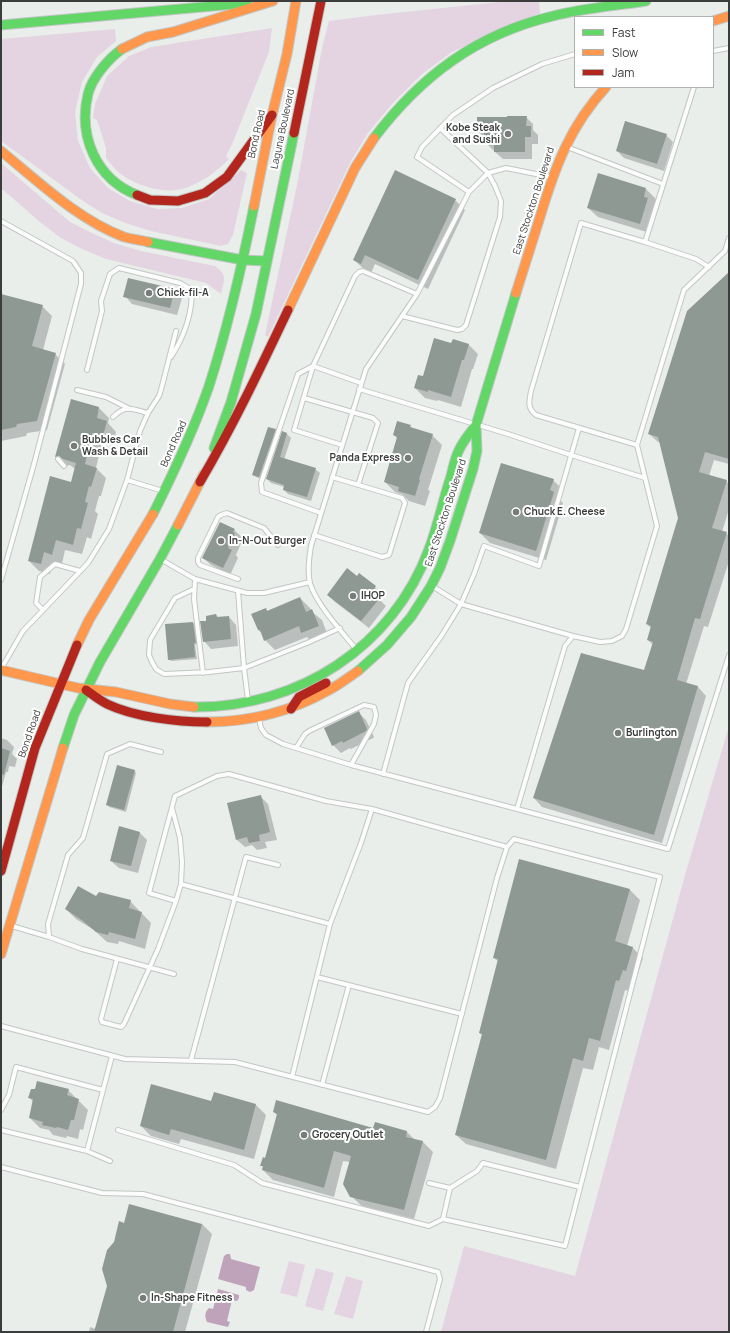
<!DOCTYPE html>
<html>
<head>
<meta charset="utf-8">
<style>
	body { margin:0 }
	#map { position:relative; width:730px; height:1333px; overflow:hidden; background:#e9eeeb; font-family:Manrope,sans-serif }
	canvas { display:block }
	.frame { position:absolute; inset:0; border:2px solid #3a3d3b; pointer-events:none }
	.legend { position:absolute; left:574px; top:16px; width:140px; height:72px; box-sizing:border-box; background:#fff; border:1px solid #b0b1b1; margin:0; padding:5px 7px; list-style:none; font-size:12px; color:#3a3d3b }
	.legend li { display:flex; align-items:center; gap:8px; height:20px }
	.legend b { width:20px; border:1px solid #b0b1b1 }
</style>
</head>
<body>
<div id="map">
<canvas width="730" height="1333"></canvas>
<div class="frame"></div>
<ul class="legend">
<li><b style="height:5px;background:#63d668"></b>Fast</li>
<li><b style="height:5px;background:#ff974d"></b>Slow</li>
<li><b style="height:5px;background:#b3261e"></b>Jam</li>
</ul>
</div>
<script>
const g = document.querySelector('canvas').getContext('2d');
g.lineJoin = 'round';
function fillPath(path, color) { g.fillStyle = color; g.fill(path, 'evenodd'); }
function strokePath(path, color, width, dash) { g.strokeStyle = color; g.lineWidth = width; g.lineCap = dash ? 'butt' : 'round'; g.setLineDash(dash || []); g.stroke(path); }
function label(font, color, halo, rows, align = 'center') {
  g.font = font + ' Manrope,sans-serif'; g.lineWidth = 4; g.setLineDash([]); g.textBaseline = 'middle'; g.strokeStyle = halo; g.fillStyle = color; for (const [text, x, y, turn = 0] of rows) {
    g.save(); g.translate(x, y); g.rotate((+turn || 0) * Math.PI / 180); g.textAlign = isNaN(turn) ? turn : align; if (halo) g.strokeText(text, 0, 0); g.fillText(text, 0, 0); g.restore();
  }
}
fillPath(new Path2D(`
	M509 1H539L540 13 452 52 422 74 392 104 368 133 351 161 268 337 265 335 297 185 322 48 329 21 376 15Z
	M272 28 269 52 233 142 226 156 229 159C217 171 204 181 188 187 167 196 135 186 118 172 114 168 110 163 106 158V148L97 120 93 118 95 104 107 76 129 56 151 47Z
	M115 29 116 41 97 57 82 82 75 112 78 141 90 168 108 188 130 201 157 209 182 208 209 199 241 170 247 173 233 235 228 244 221 246 151 231 125 223 102 213 83 201 1 141V39Z
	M1 163 70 222 92 233 114 243 141 251 215 266C228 275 224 280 221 294L206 283 106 259 82 249 61 238 40 222 1 188Z
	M729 726V1332H441L464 1246 575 1276 685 875Z
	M289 1261 305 1265 297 1297 280 1293Z
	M316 1268 334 1273 323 1311 305 1306Z
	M346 1276 363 1281 353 1319 334 1314Z`), '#e4d4e1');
fillPath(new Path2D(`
	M227 1254H230L231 1259 260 1267 254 1290 250 1292 246 1290V1287L218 1279 224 1256Z
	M218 1289 239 1295V1298L237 1301 232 1300 227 1321 230 1322 228 1327 207 1322C205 1316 204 1313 209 1308L213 1309Z`), '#bea3ba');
fillPath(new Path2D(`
	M526 117 533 124V130L538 135V144H532V159H503L495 152V150H493L485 142V138L478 131Z
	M666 135 673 142 664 171 624 158 617 151Z
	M598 174 646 189 656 199 654 206 657 209 650 233 598 217 588 208Z
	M455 200 465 210 428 289 375 264 371 273 364 269 354 260Z
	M729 273V464L714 460 709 476 726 481 729 484V509L722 532 726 533 729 536V561L708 627 704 626 686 684 698 687 706 696 662 843 542 807 534 798 645 672 653 645 648 640 651 628 647 624 680 518 661 443 658 442 649 434Z
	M174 290 182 298 177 315 132 304 125 296Z
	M1 295 42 306 52 316 43 350 55 354 65 364 47 430 27 433 26 436 1 441Z
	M452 344H468L478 354 473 369H472L461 407 438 400 437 401 425 398 415 388Z
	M72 400 99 408 109 418 108 423 116 432 113 445 102 442 96 468 106 478 101 496H99L95 511 98 514 91 539 87 537 82 554 65 550 62 564 53 562 50 574 39 571 29 561 72 483 75 469 70 465 66 466 56 457Z
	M410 426 413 429 432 435 442 445 428 490 430 491 425 506 409 501 403 495 395 492 385 482 398 439 394 435Z
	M275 430 277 432 261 479 256 477 253 475Z
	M283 432 287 434 291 438 284 460 315 469 320 473 311 501 288 494 284 490 285 487 271 483 267 479Z
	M553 480 563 490 560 500 563 503 546 560 490 543 480 533Z
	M234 530 242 537 240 540 242 541 236 555 238 558 230 575 211 565 203 558Z
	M360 575 383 594 379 599 386 606 369 628 335 602 328 595Z
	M300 598 310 608 311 611 322 620 328 636 312 642 307 637 275 650 265 640 263 634 258 630 265 609 268 611Z
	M216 615 219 618 229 617 236 625 238 646 211 649 204 641 207 622Z
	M193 623 195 625 197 644 195 645 197 659 171 661 169 659Z
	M359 713 366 720 374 737 373 738 351 749 350 748 341 753 333 745Z
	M1 738 7 740 14 747 12 754 17 759 15 767 9 766 8 772H6L1 790Z
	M134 770 136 773 126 812 109 807 107 805Z
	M260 796 268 804 277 840 265 842 267 848 257 850 252 845 245 847 237 840Z
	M139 832 147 840 138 873 119 868 111 861Z
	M630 890 640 900 627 946 633 948 643 958 636 980 632 979 629 991 625 990 609 1050 599 1047 593 1070 583 1068 556 1169 466 1144 456 1135 483 1036 480 1033 499 962 494 958Z
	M97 897 130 901 151 923 145 949 119 941 118 944 107 942 94 930 76 919 66 909Z
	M68 1090 88 1110 83 1130 80 1129 78 1139 67 1136 66 1138 53 1135 49 1130 40 1128 30 1118 33 1102 29 1097Z
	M214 1094 256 1105 266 1115 254 1159 181 1139 179 1144 151 1136 141 1126 212 1102Z
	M274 1112 374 1129 376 1124 407 1132 415 1140 423 1142 433 1152 414 1219 362 1206 351 1196 350 1162 343 1161 334 1197 273 1180 263 1170 264 1168 261 1165 266 1159 278 1116Z
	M125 1224H202L212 1234 185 1332H89L90 1327 96 1329Z`), '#0003');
fillPath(new Path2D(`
	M507 116H527L526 126H531V137H525V152H494V143H484V131H477V117H507Z
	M625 121 667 134 657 164 616 151Z
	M395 170 456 199 418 280 365 255 361 264 353 260Z
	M598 173 646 188 644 197 648 198 640 224 587 208Z
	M729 272V459L705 452 699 472 727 480 712 528 727 532 700 619 695 618 677 680 698 686 654 835 533 798 581 653 644 670 653 642 647 640 651 626 646 624 678 518 658 437 648 434 687 311Z
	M128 278 175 289 170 308 123 297Z
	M1 294 43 305 32 346 56 353 37 421 17 424 16 427 1 430Z
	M434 338 451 343 453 339 469 344 464 360H462L451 397 428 390V392L414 388 418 375 423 376Z
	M71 399 99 407 97 418 107 421 103 436 92 433 85 464 97 468 91 487 89 486 85 502 88 503 81 529 77 528 73 545 56 540 52 555 44 552 41 564 28 561 50 476 71 482 76 463 63 459 59 456 55 457Z
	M397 421 411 425 410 427 433 434 419 479 420 480 415 496 398 491 399 487 384 482 397 437 393 435Z
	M268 427 276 429 259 477 252 475Z
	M282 431 287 433 280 457 316 468 307 497 283 490 284 485 266 479Z
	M501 463 554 479 550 490 554 492 536 551 479 533Z
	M220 522 235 529 233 532 235 533 228 548 232 550 223 568 202 558Z
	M347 568 357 576 359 573 376 586 372 592 380 598 361 621 327 595Z
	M300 597 306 612 312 609 319 626 301 633 299 626 264 641 260 630H258L251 614 266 608 267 611Z
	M216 614 217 617 229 616 231 639 203 642 200 621H206V616Z
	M193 622 196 643H194L195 657 168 660 165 624Z
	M359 711 367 729 366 731 343 743 342 741 332 746 324 728Z
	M1 748 10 751 4 775 1 774Z
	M117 765 135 770 124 810 106 805Z
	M261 795 270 832 259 835 260 841 249 843 247 837 236 840 227 803Z
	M119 826 140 832 131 866 110 861Z
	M519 859 630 889 615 941 633 947 626 971 623 970 619 981 616 980 600 1041 589 1038 583 1061 573 1058 546 1160 455 1135 482 1034 479 1033 498 959 493 958Z
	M78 886 96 896 99 892 131 900 129 908 142 912 135 939 109 932 108 935 96 932 83 921 65 909Z
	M37 1081 69 1089 67 1095 79 1099 74 1120H71L68 1130 57 1127 56 1128 42 1125 43 1122 29 1118 33 1099 28 1098 31 1089H35Z
	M151 1084 211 1101 214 1092 256 1104 244 1150 171 1129 169 1135 140 1126Z
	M276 1100 373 1128 375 1122 407 1131 406 1137 423 1141 404 1210 350 1197 343 1184 351 1156 334 1151 324 1188 262 1170 263 1166H260L263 1157 265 1158 277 1114 273 1112Z
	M129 1204 202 1224 173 1332H94L107 1286 102 1269 107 1250 114 1242 119 1221 124 1223Z`), '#8e9993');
const lane = new Path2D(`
	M713 51 729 48
	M567 147 663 184
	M469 192 417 157 422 147 453 115 493 88 542 64 575 54
	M1 221 73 261 81 273V284L34 464 1 580
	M645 242 694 87
	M402 316 457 330 462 329 466 325 500 217 501 201 495 186 488 173 440 128
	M87 370 102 311 101 301 110 274 119 268 180 283 192 290C192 314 184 337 171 357
	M359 389 508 434 571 455 645 478
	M77 390 106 397 128 408
	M304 398 373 418 378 423 358 485
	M113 417C126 404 132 409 148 413
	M342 445 294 430 313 366 355 276 359 272 363 271 417 294
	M637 445 536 415C527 408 529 401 531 391L581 223 645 242 696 259 709 267
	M58 459 64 466
	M127 480 163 491
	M321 513 262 492 261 483 298 374 313 366 361 383
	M314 535 382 557 389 555 405 503 402 498 332 477
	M162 560 195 579 247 593H264L310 582
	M195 579 194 599 203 673
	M238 579 200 565 198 562V558L218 517 221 515 227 513 264 528 278 545
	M432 586 461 604 573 636 600 642 612 641 622 636 626 629 657 526 637 445 684 290 725 251 729 238
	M194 589 175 598 150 640 149 655 152 662 156 669 164 674 209 672 244 668 307 643 340 628
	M238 591 244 668 248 700
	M43 610 36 603 40 577 55 564 80 571
	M356 649C342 632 316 604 310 583 307 571 309 558 311 546L366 369 417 294 469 192 488 173 506 168 551 177
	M1 669 23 631 88 563 109 529 127 480 140 431 148 413 159 396 161 390 176 331
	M259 718 261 728 266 735 283 744 351 765 668 849 729 655
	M296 748 305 734 309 731 364 705 374 707 376 715 374 724 351 765
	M383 774 408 683 442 635 461 604 474 574 484 546 539 566 579 428
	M517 809 565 646 573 636
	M181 884 330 924
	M176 901 149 893 175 796 217 776 229 774 326 801 372 809 507 847
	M12 926 49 937 82 949 174 974
	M49 937 48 924 68 855 83 838 107 754 130 744 161 752
	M117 959 101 1019 102 1022 121 1027 124 1024 158 949 176 901 181 884 182 862 180 838 172 808
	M317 977 462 1014
	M1 1026 125 1059 235 1062 428 1112 435 1107 440 1098 497 878 507 847 514 839 660 877 565 1246 443 1219 429 1226 262 1183 234 1165 118 1130
	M191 1060 246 857 278 865
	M292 1077 330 924 361 843 372 809
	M322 1085 349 985
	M1 1110 9 1095 16 1067 103 1090
	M1 1130 87 1151 110 1161
	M87 1151 112 1056
	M1 1167 102 1193 143 1194 438 1272 440 1279 426 1332
	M429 1183 450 1188 477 1171 483 1163 580 1187
	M443 1219 450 1188`);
const fast = new Path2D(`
	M1 25 247 3
	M122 49C108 59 92 78 88 94 78 136 96 179 137 195
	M374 138C421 76 477 34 553 16 584 8 615 6 646 1
	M148 242 243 260 267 261
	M214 448 231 402 256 314 294 133
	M153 514C174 472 194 430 209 386 228 327 242 266 254 206
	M358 671 387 645 411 617 431 586 440 568 450 541 473 469 477 451 476 425 516 293
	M194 707C298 708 393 647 429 549 438 525 443 500 451 476 453 467 455 458 459 450 463 441 470 433 476 425
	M63 748 74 715 100 662 160 559 178 525`);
const slow = new Path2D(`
	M713 21 729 16
	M122 49 147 37 173 32 273 1
	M1 151C39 182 77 219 124 237 131 239 140 240 148 242
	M254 206 272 115 287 54 296 1
	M516 293C524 268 532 243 540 217 555 167 570 126 606 87
	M288 310 355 168 374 138
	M178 525 204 474
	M77 645 89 620 153 514
	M1 670 78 688 116 692 170 704 194 707
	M207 722C251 722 292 711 329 690 339 685 349 677 358 671
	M1 954 63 748`);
const jam = new Path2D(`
	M294 133 321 1
	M137 195 150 200 178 201 205 193 227 177 272 115
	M200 482C233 426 260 369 288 310
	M86 690C93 695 99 700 107 704 134 717 177 722 207 722
	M291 709 299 697 326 683
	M1 871 35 748 77 645`);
strokePath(lane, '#c2c6c4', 6);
strokePath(fast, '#c2c6c4', 11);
strokePath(slow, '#c2c6c4', 11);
strokePath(jam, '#c2c6c4', 11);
strokePath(lane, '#fcfcfc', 4);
strokePath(fast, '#63d668', 9);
strokePath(slow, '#ff974d', 9);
strokePath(jam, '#b3261e', 9);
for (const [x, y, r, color] of [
	[508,134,4,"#777b79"],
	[149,293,4,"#777b79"],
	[74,446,4,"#777b79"],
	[408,458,4,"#777b79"],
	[516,512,4,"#777b79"],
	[221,541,4,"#777b79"],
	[353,596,4,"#777b79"],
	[618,733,4,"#777b79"],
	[304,1135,4,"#777b79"],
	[143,1298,4,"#777b79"]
]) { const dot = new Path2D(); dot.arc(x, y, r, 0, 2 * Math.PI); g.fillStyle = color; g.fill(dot); strokePath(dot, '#fff', 1.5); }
label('bold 10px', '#3a3d3b', '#fff', [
	["Kobe Steak",500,128,"right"],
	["and Sushi",500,140,"right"],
	["Chick-fil-A",157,293],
	["Bubbles Car",82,440],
	["Wash & Detail",82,452],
	["Panda Express",400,458,"right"],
	["Chuck E. Cheese",524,512],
	["In-N-Out Burger",229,541],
	["IHOP",361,596],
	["Burlington",626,733],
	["Grocery Outlet",312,1135],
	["In-Shape Fitness",151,1298]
], 'left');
label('10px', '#3a3d3b', '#fff', [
	["Laguna Boulevard",283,129,-78],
	["Bond Road",257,134,-78],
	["East Stockton Boulevard",534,201,-72],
	["Bond Road",174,444,-66],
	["East Stockton Boulevard",446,513,-72],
	["Bond Road",30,734,-71]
]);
</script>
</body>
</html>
